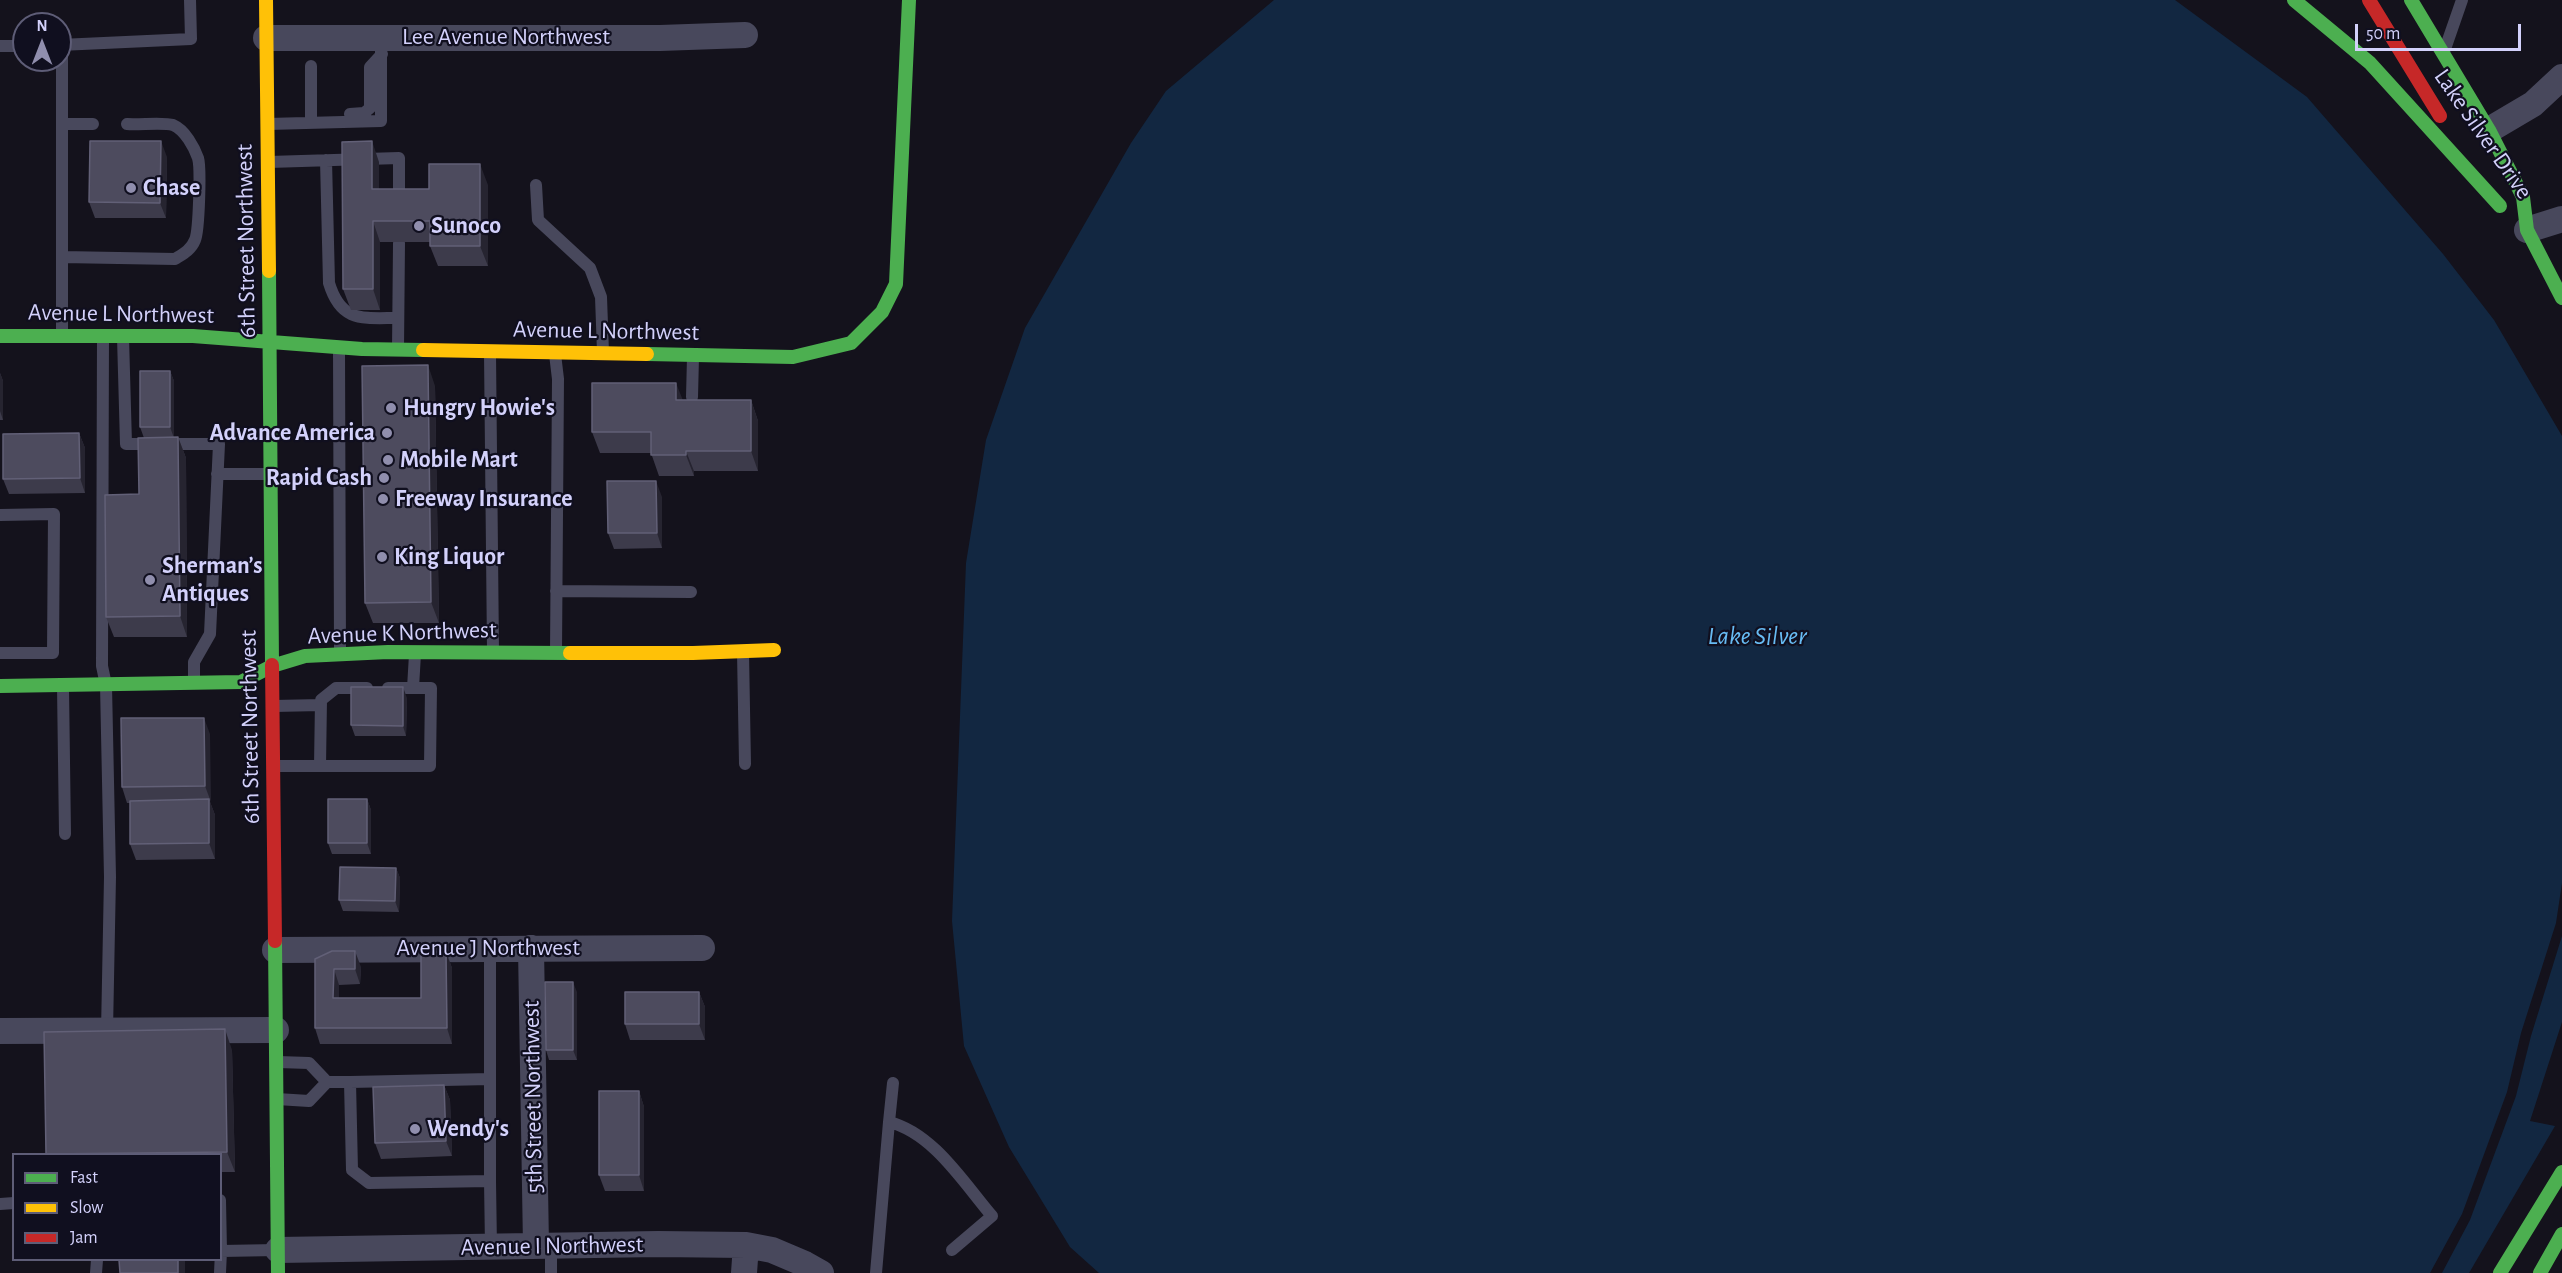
<!DOCTYPE html>
<html>
<head>
<meta charset="utf-8">
<style>
	body { margin:0 }
	#map { position:relative; width:2562px; height:1273px; overflow:hidden; background:#14121c; font-family:"Alegreya Sans",sans-serif }
	canvas { display:block }
	.legend { position:absolute; left:12px; top:1153px; width:210px; height:108px; box-sizing:border-box; background:#100f1f; border:2px solid #5e5d77; margin:0; padding:8px 10px; list-style:none; font-size:18px; color:#d3d1fb }
	.legend li { display:flex; align-items:center; gap:12px; height:30px }
	.legend b { width:30px; border:2px solid #5e5d77 }
	.north { position:absolute; left:12px; top:12px; width:60px; height:60px; box-sizing:border-box; background:#100f1f; border:2px solid #5e5d77; border-radius:50%; rotate:0deg; font-size:16px; font-weight:700; line-height:24px; text-align:center; color:#d3d1fb }
	.north::after { content:''; display:block; margin:auto; width:21px; height:27px; background:#908ead; clip-path:polygon(50% 0,100% 100%,50% 72%,0 100%) }
	.scale { position:absolute; left:2355px; top:24px; width:166px; height:27px; box-sizing:border-box; border:3px solid #d3d1fb; border-top:0; padding-left:8px; font-size:18px; line-height:21px; white-space:nowrap; color:#d3d1fb; -webkit-text-stroke:4px #100f1f; paint-order:stroke }
</style>
</head>
<body>
<div id="map">
<canvas width="2562" height="1273"></canvas>
<ul class="legend">
<li><b style="height:8px;background:#4caf50"></b>Fast</li>
<li><b style="height:8px;background:#ffc107"></b>Slow</li>
<li><b style="height:8px;background:#c62828"></b>Jam</li>
</ul>
<div class="north">N</div>
<div class="scale">50 m</div>
</div>
<script>
const g = document.querySelector('canvas').getContext('2d');
g.lineJoin = 'round';
function fillPath(path, color) { g.fillStyle = color; g.fill(path, 'evenodd'); }
function strokePath(path, color, width, dash) { g.strokeStyle = color; g.lineWidth = width; g.lineCap = dash ? 'butt' : 'round'; g.setLineDash(dash || []); g.stroke(path); }
function label(font, color, halo, rows, align = 'center') {
  g.font = font + ' "Alegreya Sans",sans-serif'; g.lineWidth = 4.5; g.setLineDash([]); g.textBaseline = 'middle'; g.strokeStyle = halo; g.fillStyle = color; for (const [text, x, y, turn = 0] of rows) {
    g.save(); g.translate(x, y); g.rotate((+turn || 0) * Math.PI / 180); g.textAlign = isNaN(turn) ? turn : align; if (halo) g.strokeText(text, 0, 0); g.fillText(text, 0, 0); g.restore();
  }
}
fillPath(new Path2D(`
	M1274 0H2175L2307 97 2443 254 2494 320 2562 436V883L2556 923 2521 1033 2507 1092 2462 1214 2430 1273H1099L1070 1247 1009 1147 964 1046 952 921 966 563 986 440 1025 328 1131 143 1166 91Z
	M2562 936V1022L2530 1121 2555 1126 2469 1273H2442L2470 1220 2516 1096 2531 1036Z`), '#122741');
strokePath(new Path2D(`
	M60 45 191 39 190 0
	M62 45V334
	M0 46H24
	M2445 49 2462 0
	M350 114 364 113 370 108V67L382 54
	M311 122V66
	M62 124H93
	M268 124 381 121V38
	M326 160 329 283C341 323 363 318 398 318
	M269 162 399 158V205
	M536 185 538 220 590 268 601 297 603 352
	M62 257 175 259C183 254 191 250 195 240 199 231 201 168 198 158 194 147 185 130 173 125 164 122 139 125 127 124
	M103 336 102 666 106 685 110 877 107 1031
	M123 337 126 444H219L210 634 194 662V681
	M339 349 340 652
	M398 349 399 243
	M490 353 493 651
	M555 354 558 379 556 652
	M692 397 693 357
	M217 474H270
	M0 515 54 514 53 653H0
	M556 591 691 592
	M743 652 745 764
	M63 687 65 834
	M413 688 415 654
	M274 706 321 705
	M275 766H430L431 688H388
	M320 766 321 700 336 688H367
	M327 1082H350L352 1170 369 1183 490 1181V948
	M350 1082 490 1079
	M277 1099 309 1101 327 1082 309 1063 278 1062
	M889 1122 893 1083
	M490 1181 491 1247
	M220 1200 221 1251 277 1250
	M0 1204 14 1203
	M96 1273 97 1260
	M220 1273 221 1251
	M551 1273V1246
	M876 1273 889 1122C933 1133 963 1182 992 1216L952 1250`), '#48485c', 12);
strokePath(new Path2D(`
	M266 38H660L745 35
	M2489 130 2533 104 2562 77
	M2527 230 2562 219
	M531 948 536 1246
	M275 950 702 948
	M0 1031 276 1030
	M278 1250 658 1244 746 1245 772 1250 805 1264 821 1273
	M744 1273 746 1245`), '#48485c', 26);
strokePath(new Path2D(`
	M2294 0 2370 63 2500 206
	M2411 0 2489 130 2523 197 2527 230 2562 298
	M269 271 272 665
	M0 336H193L362 349 423 350
	M647 354 793 357 851 343 882 312 896 284 909 0
	M0 686 241 682 272 666 305 656 388 652 570 653
	M275 941 278 1273
	M2500 1273 2562 1172
	M2540 1273 2562 1234`), '#4caf50', 14);
strokePath(new Path2D(`
	M266 0 269 271
	M423 350 647 354
	M570 653H693L774 650`), '#ffc107', 14);
strokePath(new Path2D(`
	M2369 0 2440 116
	M272 665 275 941`), '#c62828', 14);
fillPath(new Path2D(`
	M167 157 166 218H95L89 202Z
	M379 162V189H429L488 185V266H438L430 246V242H380V310H351L343 289Z
	M170 371 174 381V437H178L186 458 187 637H114L106 617 139 494 144 438 140 427Z
	M0 373 3 381V420H0Z
	M435 386 439 623H373L365 603Z
	M683 400H751L758 421V471H694V476H659L651 453H600L592 432Z
	M79 433 85 448V493L9 494 3 479Z
	M662 497V548L614 549 608 533Z
	M407 698 406 736H355L351 725Z
	M210 734V802L215 815V859L136 860 130 844V803H127L122 787Z
	M367 799 371 810V854H332L328 843Z
	M396 868 400 878 399 912 343 911 339 900Z
	M446 952 452 968V1044H320L315 1028V959L361 967 360 984 339 985V998H421Z
	M577 992V1060H549L546 1050Z
	M699 992 705 1007V1040H630L625 1024Z
	M232 1050 235 1172H220V1155H46Z
	M444 1085 450 1100 452 1156 381 1159 375 1143Z
	M639 1091 644 1107V1191H605L599 1175Z`), '#3d3b4b');
fillPath(new Path2D(`
	M161 141 167 157 166 218 160 203Z
	M372 141 379 162V210L372 189Z
	M480 164 488 185V266L480 246Z
	M373 221 380 242V310L373 289Z
	M428 365 435 386 439 623 431 602Z
	M170 371 174 381V438L170 427Z
	M0 373 3 381V420L0 411Z
	M676 383 684 403 676 400Z
	M751 400 758 421V471L751 451Z
	M79 433 85 448V493L80 478Z
	M178 437 186 458 187 637 180 616Z
	M686 451 694 471V476L686 455Z
	M656 481 662 497V548L657 533Z
	M403 687 407 698 406 736 403 726Z
	M204 718 210 734 211 802 205 786Z
	M209 799 215 815V859L209 843Z
	M367 799 371 810V854L367 843Z
	M396 868 400 878 399 912 395 901Z
	M355 951 361 967 360 984 355 969Z
	M446 952 452 968V1044L447 1028Z
	M334 969 339 985V1014L333 998Z
	M573 982 577 992V1060L573 1050Z
	M699 992 705 1007V1040L699 1024Z
	M225 1029 232 1050 235 1172 227 1152Z
	M444 1085 450 1100 452 1156 446 1141Z
	M639 1091 644 1107V1191L639 1175Z
	M178 1260H185V1273H178Z`), '#262430');
const building = new Path2D(`
	M90 141H161L160 203 89 202Z
	M372 141V189H429V164H480V246H430V221H373V289H343L342 142Z
	M428 365 431 602 365 603 362 366Z
	M140 371H170V427H140Z
	M592 383H676V400H751V451H686V455H651V432H592Z
	M79 433 80 478 3 479V434Z
	M178 437 180 616 106 617 105 495 139 494 138 438Z
	M607 481H656L657 533H608Z
	M351 687H403V726L351 725Z
	M121 718H204L205 786 122 787Z
	M209 799V843L130 844V801Z
	M328 799H367V843H328Z
	M340 867 396 868 395 901 339 900Z
	M332 951H355V969H334L333 998H421V952H446L447 1028H315V959Z
	M545 982H573V1050H546Z
	M625 992H699V1024H625Z
	M225 1029 227 1152 46 1154 44 1032Z
	M444 1085 446 1141 375 1143 373 1087Z
	M599 1091H639V1175H599Z
	M119 1260H178V1273H120Z`);
fillPath(building, '#4d4b5e');
strokePath(building, '#626077', 1.5);
for (const [x, y, r, color] of [
	[131,188,6,"#908ead"],
	[419,226,6,"#908ead"],
	[391,408,6,"#908ead"],
	[387,433,6,"#908ead"],
	[388,460,6,"#908ead"],
	[384,478,6,"#908ead"],
	[383,499,6,"#908ead"],
	[382,557,6,"#908ead"],
	[150,580,6,"#908ead"],
	[415,1129,6,"#908ead"]
]) { const dot = new Path2D(); dot.arc(x, y, r, 0, 2 * Math.PI); g.fillStyle = color; g.fill(dot); strokePath(dot, '#100f1f', 2); }
label('24px', '#d3d1fb', '#100f1f', [
	["Lee Avenue Northwest",506,37],
	["Lake Silver Drive",2483,134,55],
	["6th Street Northwest",246,241,-91],
	["Avenue L Northwest",121,314,1],
	["Avenue L Northwest",606,331,1],
	["Avenue K Northwest",402,633,-2],
	["6th Street Northwest",250,727,-91],
	["Avenue J Northwest",488,948],
	["5th Street Northwest",533,1097,-91],
	["Avenue I Northwest",552,1246,-1]
]);
label('bold 24px', '#d3d1fb', '#100f1f', [
	["Chase",143,188],
	["Sunoco",431,226],
	["Hungry Howie's",403,408],
	["Advance America",375,433,"right"],
	["Mobile Mart",400,460],
	["Rapid Cash",372,478,"right"],
	["Freeway Insurance",395,499],
	["King Liquor",394,557],
	["Sherman’s",162,566],
	["Antiques",162,594],
	["Wendy's",427,1129]
], 'left');
label('italic 26px', '#67bbf3', '#100f1f', [
	["Lake Silver",1757,636]
]);
</script>
</body>
</html>
